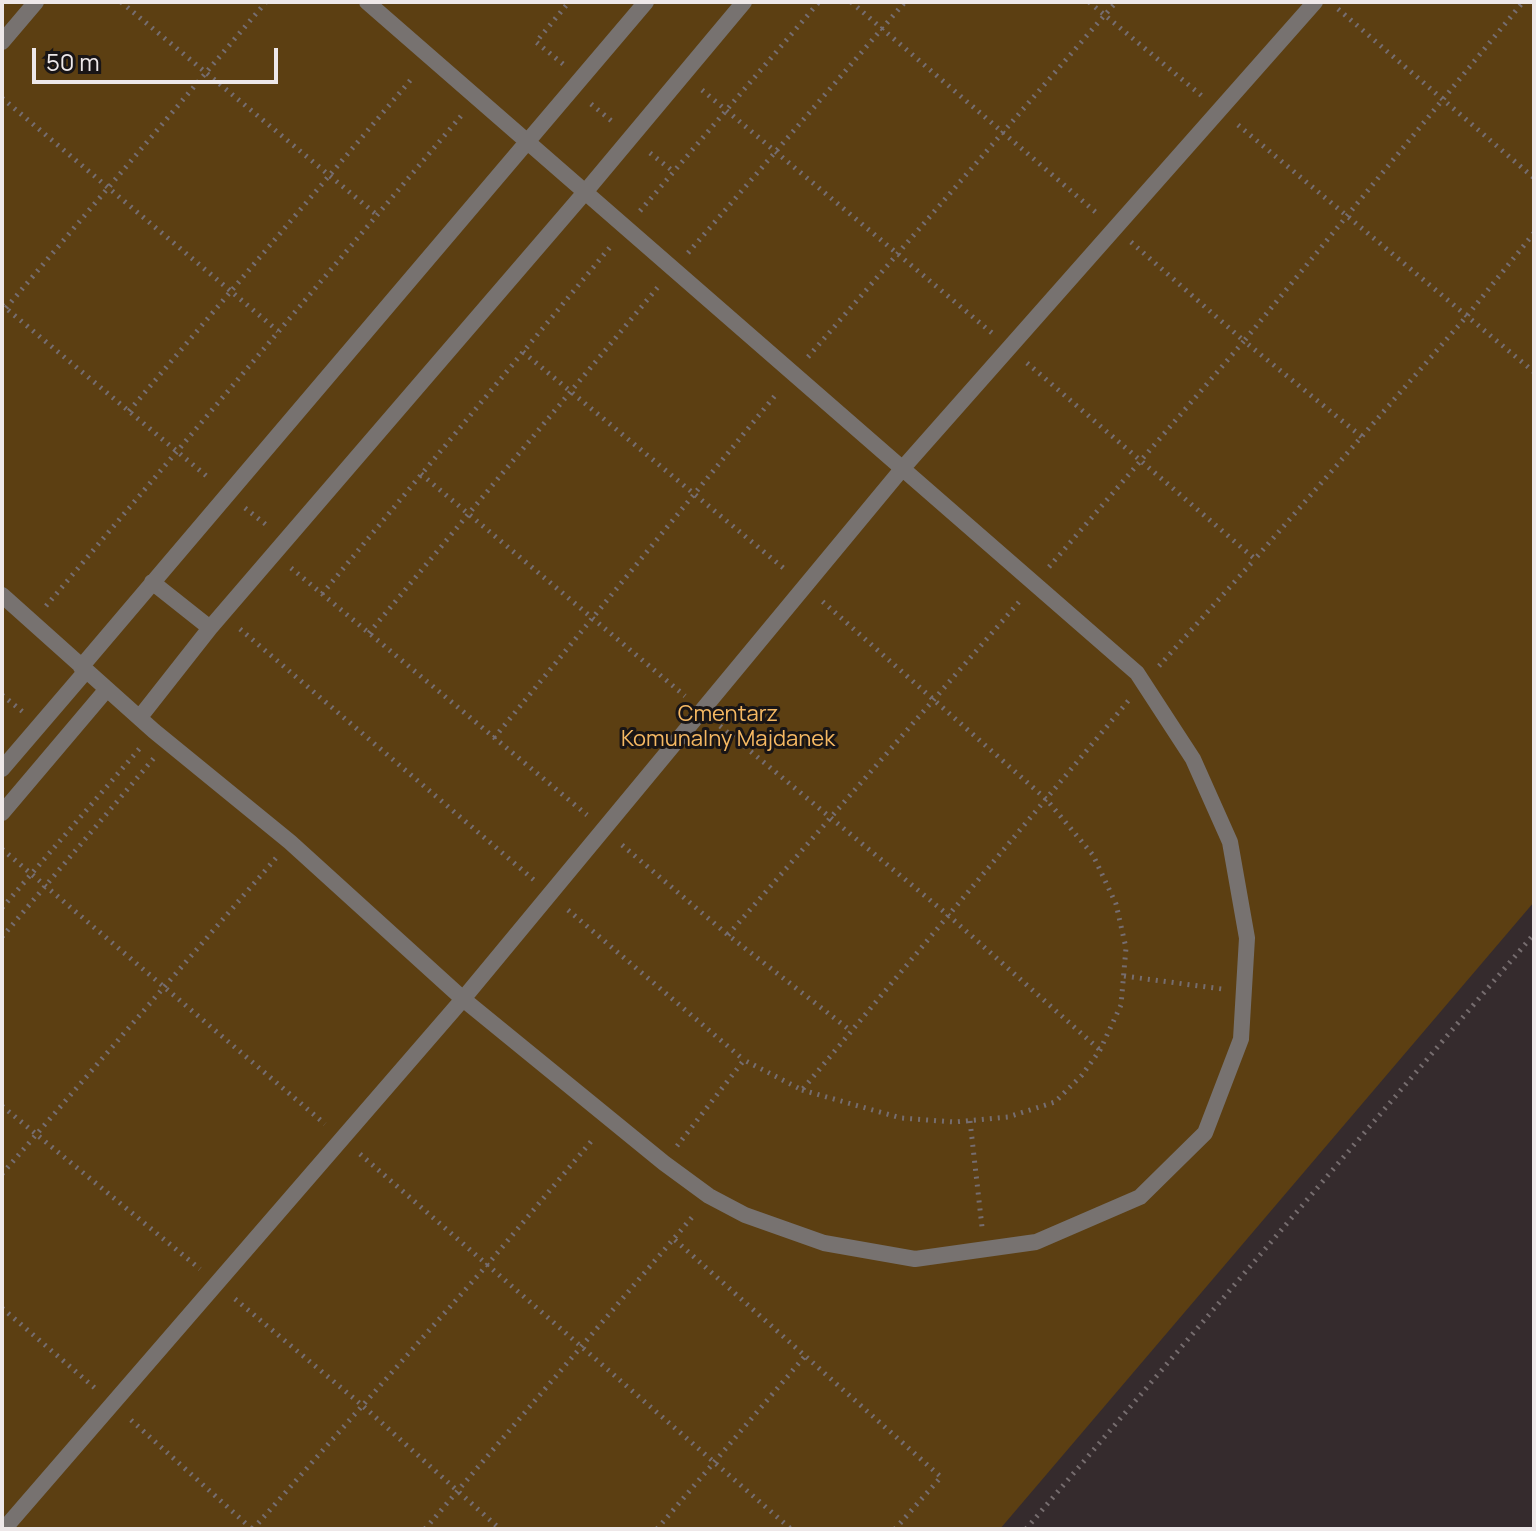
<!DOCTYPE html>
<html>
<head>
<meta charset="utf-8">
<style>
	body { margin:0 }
	#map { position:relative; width:1536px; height:1531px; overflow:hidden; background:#352b2d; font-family:Manrope,sans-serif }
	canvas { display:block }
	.frame { position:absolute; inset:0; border:4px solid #eee8e9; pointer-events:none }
	.scale { position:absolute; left:32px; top:48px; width:246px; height:36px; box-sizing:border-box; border:4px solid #eee8e9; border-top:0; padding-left:10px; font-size:24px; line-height:28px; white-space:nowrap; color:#eee8e9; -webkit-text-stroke:6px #191516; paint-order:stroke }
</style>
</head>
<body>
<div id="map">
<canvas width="1536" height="1531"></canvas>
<div class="frame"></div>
<div class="scale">50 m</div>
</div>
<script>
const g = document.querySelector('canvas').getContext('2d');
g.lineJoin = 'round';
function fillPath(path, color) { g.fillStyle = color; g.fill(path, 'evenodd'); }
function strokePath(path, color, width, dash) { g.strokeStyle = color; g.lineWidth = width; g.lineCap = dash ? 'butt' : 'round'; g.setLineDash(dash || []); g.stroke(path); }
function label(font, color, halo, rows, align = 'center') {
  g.font = font + ' Manrope,sans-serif'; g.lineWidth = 6; g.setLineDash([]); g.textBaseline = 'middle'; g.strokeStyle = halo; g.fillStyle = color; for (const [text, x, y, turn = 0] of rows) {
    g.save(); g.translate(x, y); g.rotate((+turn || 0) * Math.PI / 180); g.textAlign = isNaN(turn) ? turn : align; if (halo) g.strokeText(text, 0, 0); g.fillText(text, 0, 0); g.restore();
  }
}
fillPath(new Path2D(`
	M2 2H1534V902L1000 1529H2Z`), '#5c3f12');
strokePath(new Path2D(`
	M121 2 377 215
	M851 2 1099 215
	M1089 2 1202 96
	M1338 9 1534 178
	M563 64 536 42 569 2
	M702 90 992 333
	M2 98 278 331
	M591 104 614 123
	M1238 125 1534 372
	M650 153 674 172
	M640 211 819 2
	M1131 242 1244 341 1523 2
	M688 253 905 2
	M2 305 210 479
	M6 308 266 2
	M523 352 787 571
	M808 357 1116 2
	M1027 363 1255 559 1466 317 1534 233
	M129 411 414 76
	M421 474 685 696
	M245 508 269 527
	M1049 567 1244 341 1362 437
	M291 568 587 815
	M322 594 611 246
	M46 606 461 116
	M240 629 534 880
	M369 633 658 287
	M1159 666 1255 559
	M2 695 23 712
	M720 726 948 915 1100 1050
	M494 738 778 392
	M622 845 728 935 851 1031
	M2 849 325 1124
	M2 908 140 748
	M568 910 744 1060
	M728 935 1019 602
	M2 937 154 758
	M1124 976 1222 989
	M802 1090 901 1118 954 1122 1008 1117 1055 1102 1082 1075 1100 1050 1121 1005 1126 948 1116 904 1093 855 1046 799 822 601
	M2 1106 200 1269
	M970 1121 982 1227
	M677 1146 744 1060 802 1090 1129 700
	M360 1154 791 1529
	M2 1174 276 858
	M675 1240 941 1477 895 1529
	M235 1299 363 1406 500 1529
	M2 1308 96 1389
	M131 1420 252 1529
	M253 1529 488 1264 594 1138
	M425 1529 694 1215
	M657 1529 805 1356
	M1026 1529 1534 934`), '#766d6f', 5, [2, 6]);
strokePath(new Path2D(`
	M2 42 36 2
	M152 582 210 628
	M2 595 154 731 290 842 463 999 664 1163 709 1196 745 1215 824 1243 915 1259 1036 1242 1140 1197 1205 1133 1241 1039 1247 938 1230 842 1193 759 1137 673 367 2
	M81 667 646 2
	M140 717 210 628 586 191 744 2
	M2 769 86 671
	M2 813 107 689
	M4 1529 463 999 902 469 1315 2`), '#777270', 16);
label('22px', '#f6b963', '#191516', [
	["Cmentarz",728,715],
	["Komunalny Majdanek",728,740]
]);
</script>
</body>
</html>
